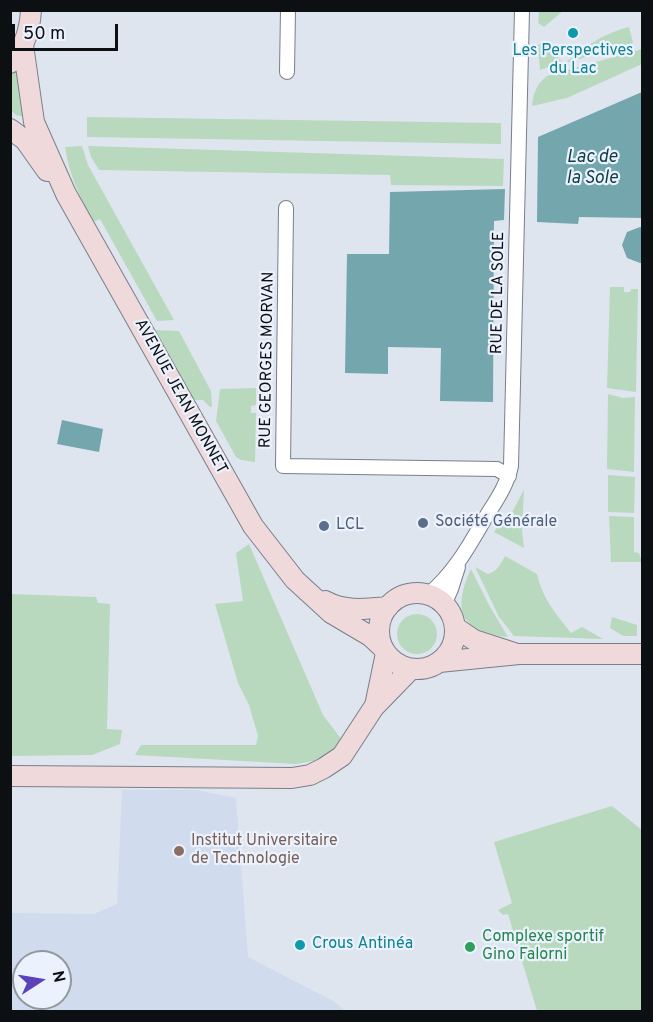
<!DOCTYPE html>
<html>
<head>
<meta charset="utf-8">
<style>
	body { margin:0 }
	#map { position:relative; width:653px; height:1022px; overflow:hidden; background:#dee5ef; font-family:Overpass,sans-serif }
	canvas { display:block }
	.frame { position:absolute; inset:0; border:12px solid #0d1013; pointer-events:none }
	.north { position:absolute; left:12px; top:950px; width:60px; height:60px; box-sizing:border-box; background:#ebf2fd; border:2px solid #92989f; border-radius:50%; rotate:78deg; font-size:16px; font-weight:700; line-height:24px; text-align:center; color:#0d1013 }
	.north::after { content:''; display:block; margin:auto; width:21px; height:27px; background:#5b42ba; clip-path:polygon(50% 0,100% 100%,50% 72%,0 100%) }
	.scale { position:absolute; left:12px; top:24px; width:106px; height:27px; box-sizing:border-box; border:3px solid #0d1013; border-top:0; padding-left:8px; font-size:18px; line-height:21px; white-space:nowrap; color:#0d1013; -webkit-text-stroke:4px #ebf2fd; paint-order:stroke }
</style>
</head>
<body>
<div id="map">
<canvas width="653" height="1022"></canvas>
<div class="frame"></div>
<div class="north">N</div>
<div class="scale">50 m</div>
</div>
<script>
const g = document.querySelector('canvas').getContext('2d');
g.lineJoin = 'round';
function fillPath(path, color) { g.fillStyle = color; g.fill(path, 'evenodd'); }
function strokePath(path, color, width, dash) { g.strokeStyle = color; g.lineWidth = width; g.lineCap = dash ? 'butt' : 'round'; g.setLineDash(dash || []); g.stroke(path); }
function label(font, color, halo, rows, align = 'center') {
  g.font = font + ' Overpass,sans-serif'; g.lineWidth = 4.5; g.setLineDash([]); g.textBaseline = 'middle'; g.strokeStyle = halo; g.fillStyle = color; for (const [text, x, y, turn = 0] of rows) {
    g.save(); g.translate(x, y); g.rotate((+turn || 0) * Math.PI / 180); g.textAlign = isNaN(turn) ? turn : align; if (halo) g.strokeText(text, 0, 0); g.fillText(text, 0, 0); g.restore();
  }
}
fillPath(new Path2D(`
	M122 790H196L236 798 248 957 335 1002 345 1011H11V913L94 914 117 904ZM24 962H60V998H24Z`), '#d0dbed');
fillPath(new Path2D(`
	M539 11V10L563 11 544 27 538 23Z
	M629 27 633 43 565 63C584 47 604 33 629 27Z
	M545 41 562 62 540 70 538 45Z
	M642 49V64L567 98 532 106C533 93 537 84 547 76Z
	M19 66 25 117 16 115 11 110 10 72Z
	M87 117 501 123V144L87 137Z
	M82 146 88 165 174 320 157 321 100 219 93 222C80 197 69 175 65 147Z
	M88 146 504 159 503 186 391 185 390 175 99 170 91 157Z
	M610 287H624V292H630L631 289H638L636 392 607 388Z
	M155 330 179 331 211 391 212 407H210L203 400H194Z
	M256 388V405L251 406V413H256L255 462 241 460 236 457 216 421 220 389Z
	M608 394 623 398 635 397 634 472 607 469Z
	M608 475 635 477 634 513 608 512Z
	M524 490 522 530 524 548 494 532 498 526C511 521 517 501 524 490Z
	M609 516 634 517V552L639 553 642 562H611Z
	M249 544 323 715 342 740 324 759 296 764 135 755 141 745H256L258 736 249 705 238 683 215 604 243 601 236 553Z
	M505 556 537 574C542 598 556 614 571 633L582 627 603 639 514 636 499 617 475 567 488 574C497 572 501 563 505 556Z
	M471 569 489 605 508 637C501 637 493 634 485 632 452 622 460 593 471 569Z
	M11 594 96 597 98 603 110 604 107 729 122 730 120 744 92 755 11 756Z
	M397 634a20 20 0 1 1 40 0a20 20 0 1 1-40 0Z
	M612 617 637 625V636H623L610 628Z
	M612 806 642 830V1011H537L508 914 503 915 498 910 512 903 494 842Z`), '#b9d9bf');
fillPath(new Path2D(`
	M642 92V218L579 217 578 224 537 222 538 137Z
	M505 189 504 220 494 221 493 402 440 401 441 348 388 347V374L345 373 347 254H389L390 192Z
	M640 227H642V263H640L627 258 622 245 627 232Z
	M62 420 103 429 99 452 57 444Z`), '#74a6ad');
const street = new Path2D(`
	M287 72 288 10
	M286 208 283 466 497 469 509 476
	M428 595C453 574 468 548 484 520 495 502 507 486 511 466L522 10
	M444 605 451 589 458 567`);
const secondary = new Path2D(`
	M23 45 34 122 66 194 253 526 295 580 331 613 370 636 383 648
	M10 63C24 49 30 29 31 10
	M10 129 25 140 47 171
	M379 631a38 38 0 1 1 76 0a38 38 0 1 1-76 0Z
	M325 601C345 612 366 609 388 607
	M455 627 474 640 514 653
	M439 662 519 654H642
	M375 706 386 653
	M10 776 292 778 310 775 324 768 342 756 374 707 411 669`);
strokePath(street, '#797f89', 16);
strokePath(secondary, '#797f89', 22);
strokePath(street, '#fff', 14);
strokePath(secondary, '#efd9db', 20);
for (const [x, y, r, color] of [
	[573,33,6,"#0f9aa8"],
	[423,523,6,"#5c6f8a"],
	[324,526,6,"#5c6f8a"],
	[179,851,6,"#8d6e63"],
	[300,945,6,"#0f9aa8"],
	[470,947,6,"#2e9e5b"]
]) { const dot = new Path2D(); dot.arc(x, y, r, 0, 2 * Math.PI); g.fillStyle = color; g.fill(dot); strokePath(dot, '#ebf2fd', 2); }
label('16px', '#0d838f', '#ebf2fd', [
	["Les Perspectives",573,52],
	["du Lac",573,70],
	["Crous Antinéa",312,945,"left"]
]);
label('16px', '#0d1013', '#ebf2fd', [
	["RUE DE LA SOLE",499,293,-89],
	["RUE GEORGES MORVAN",268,360,-89],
	["AVENUE JEAN MONNET",180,397,61]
]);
label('16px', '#4e5e75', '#ebf2fd', [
	["Société Générale",435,523],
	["LCL",336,526]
], 'left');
label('16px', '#785e54', '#ebf2fd', [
	["Institut Universitaire",191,842],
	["de Technologie",191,860]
], 'left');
label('16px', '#27864d', '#ebf2fd', [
	["Complexe sportif",482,938],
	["Gino Falorni",482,956]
], 'left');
label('italic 18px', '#0c3d43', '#ebf2fd', [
	["Lac de",592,158],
	["la Sole",592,179]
]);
</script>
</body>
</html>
